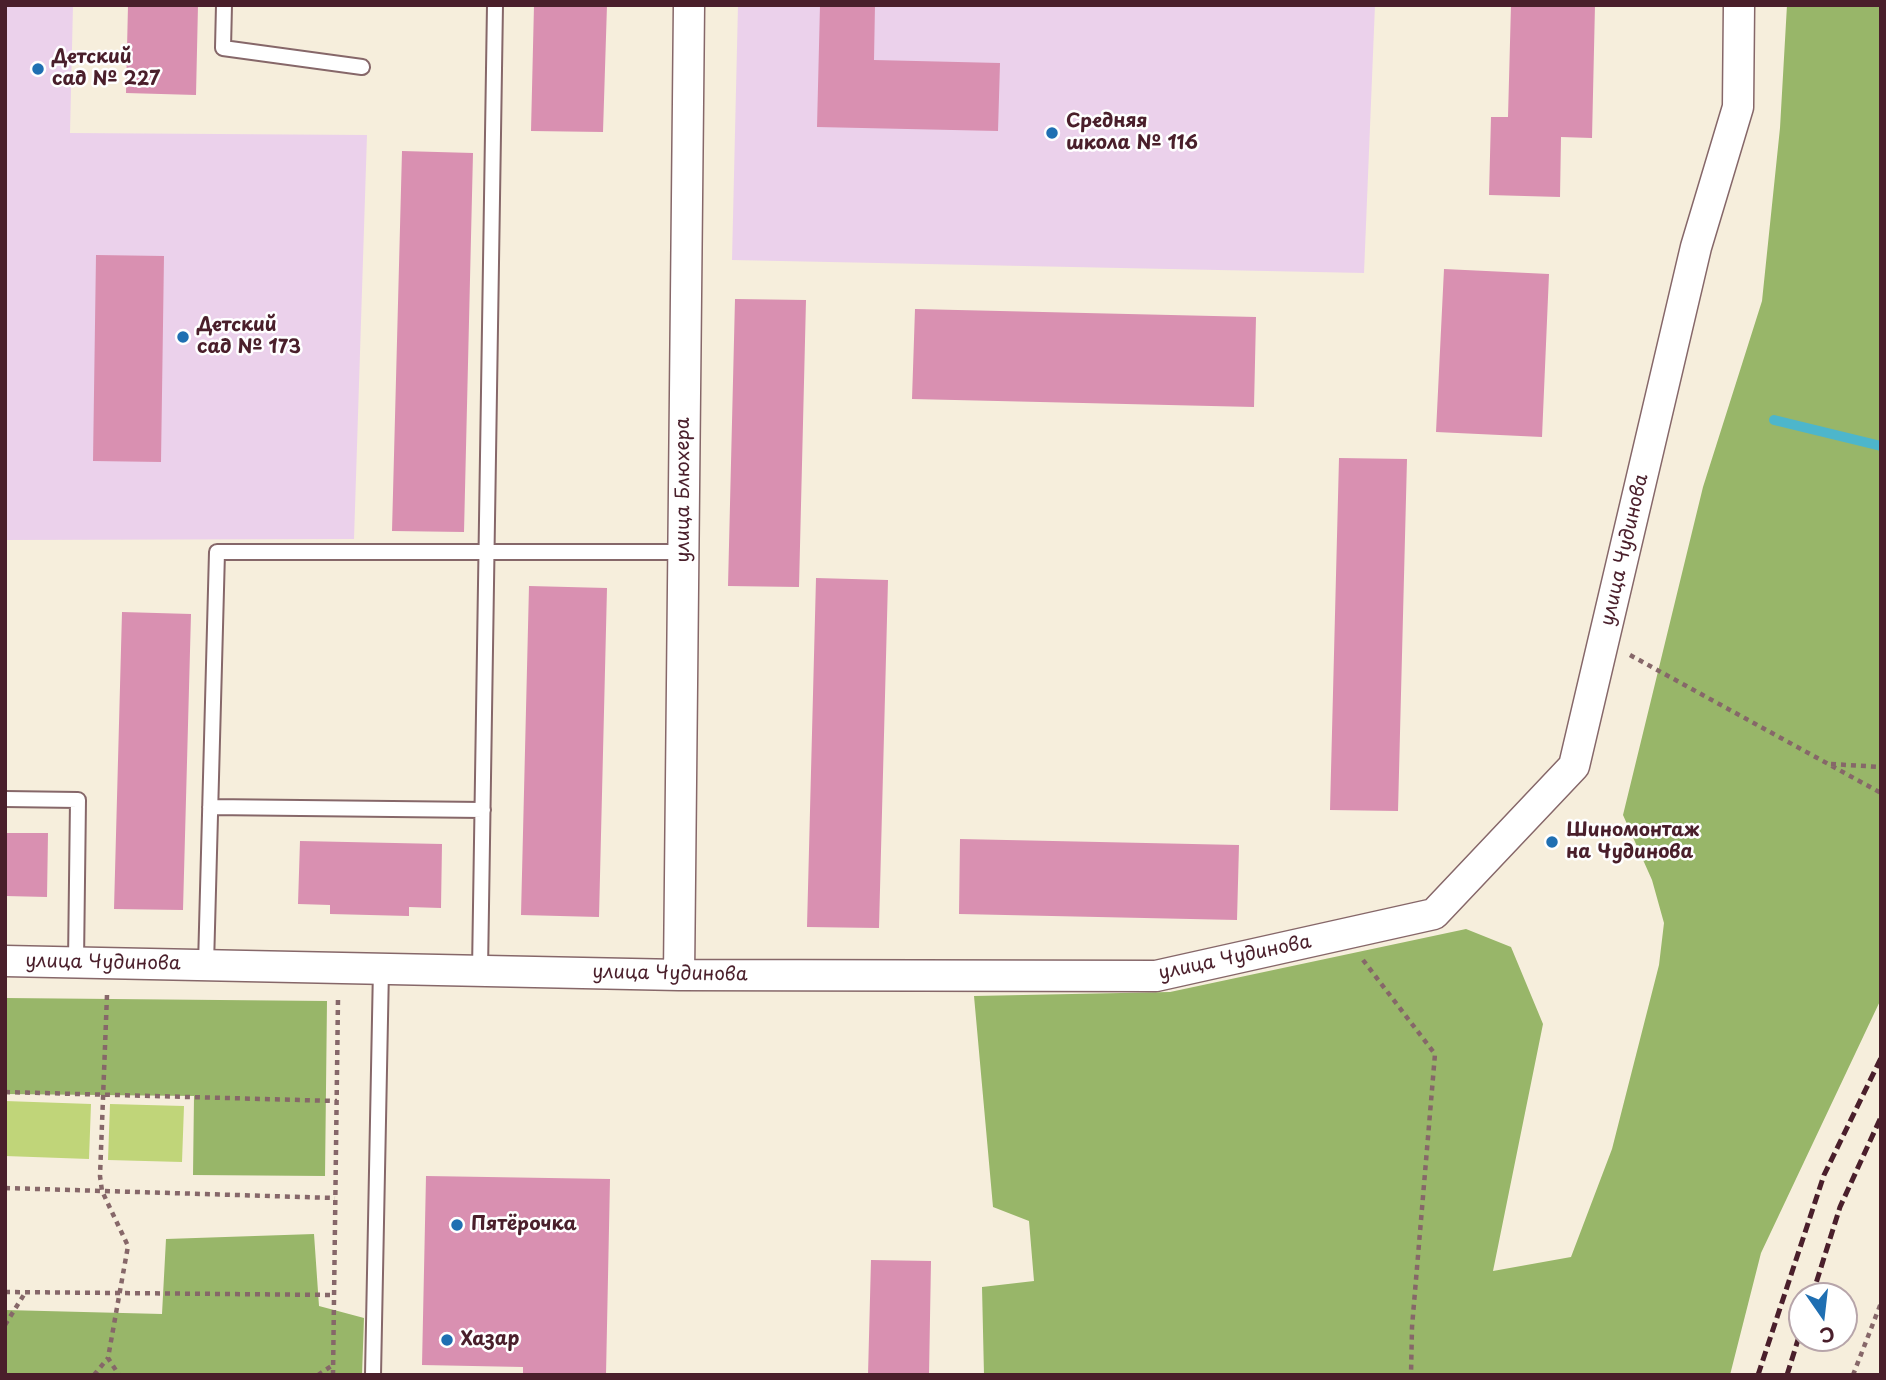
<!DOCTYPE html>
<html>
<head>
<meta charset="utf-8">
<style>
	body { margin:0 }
	#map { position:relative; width:1886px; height:1380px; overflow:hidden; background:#f6eedc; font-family:"Playpen Sans",sans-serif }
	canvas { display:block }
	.frame { position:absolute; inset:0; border:7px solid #4a1f2b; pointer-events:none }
	.north { position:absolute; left:1788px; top:1282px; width:70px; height:70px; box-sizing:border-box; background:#fff; border:2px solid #b7a5aa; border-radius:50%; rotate:166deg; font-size:19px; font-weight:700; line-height:28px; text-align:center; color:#4a1f2b }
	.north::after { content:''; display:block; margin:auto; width:24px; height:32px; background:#1f6fb2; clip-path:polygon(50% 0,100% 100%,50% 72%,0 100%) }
</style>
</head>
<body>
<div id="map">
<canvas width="1886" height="1380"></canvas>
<div class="frame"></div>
<div class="north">С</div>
</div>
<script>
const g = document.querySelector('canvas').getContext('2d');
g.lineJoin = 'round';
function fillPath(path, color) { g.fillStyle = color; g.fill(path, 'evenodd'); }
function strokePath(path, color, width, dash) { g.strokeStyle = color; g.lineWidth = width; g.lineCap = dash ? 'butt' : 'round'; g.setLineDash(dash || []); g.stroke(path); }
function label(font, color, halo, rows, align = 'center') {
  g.font = font + ' "Playpen Sans",sans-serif'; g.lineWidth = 5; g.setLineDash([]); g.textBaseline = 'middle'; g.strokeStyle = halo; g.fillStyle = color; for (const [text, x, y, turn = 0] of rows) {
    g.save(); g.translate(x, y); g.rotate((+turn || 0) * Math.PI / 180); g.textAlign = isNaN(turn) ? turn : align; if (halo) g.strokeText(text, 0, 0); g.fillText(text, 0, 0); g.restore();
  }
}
fillPath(new Path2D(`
	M5 5H73L70 133 367 135 354 539 5 540Z
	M738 5H1375L1364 273 732 260Z`), '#ebd1eb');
fillPath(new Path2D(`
	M5 1101 91 1104 89 1159 5 1156Z
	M110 1104 184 1106 182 1162 108 1160Z`), '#c0d579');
fillPath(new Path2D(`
	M1787 5H1881V999L1761 1253 1730 1375H984L982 1287 1034 1281 1029 1221 993 1207 974 996 1170 992 1466 929 1511 947 1543 1024 1493 1271 1571 1257 1612 1149 1659 965 1664 923 1652 880 1623 815 1703 487 1762 301 1780 128Z
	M5 998 327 1001 325 1176 193 1175 194 1096 5 1094Z
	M314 1234 319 1306 364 1318 362 1375H5V1310L162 1314 166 1239Z`), '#98b669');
strokePath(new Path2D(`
	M1774 420 1881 446`), '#4db6cb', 10);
fillPath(new Path2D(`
	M128 5H198L196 95 126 93Z
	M534 5H607L603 132 531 131Z
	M820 5H875L874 60 1000 63 998 131 817 127Z
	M1511 5H1595L1592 138 1561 137 1560 197 1489 195 1491 117H1508Z
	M402 151 473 153 464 532 392 531Z
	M96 255 164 256 161 462 93 461Z
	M1444 269 1549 274 1542 437 1436 432Z
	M735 299 806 300 799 587 728 586Z
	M915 309 1256 317 1254 407 912 399Z
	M1339 458 1407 459 1398 811 1330 810Z
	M816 578 888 580 879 928 807 927Z
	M529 586 607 588 599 917 521 915Z
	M122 612 191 614 183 910 114 909Z
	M5 833H48L47 897 5 896Z
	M960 839 1239 845 1237 920 959 914Z
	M300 841 442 844 441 908 409 907V916L330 914V905L298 904Z
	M426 1176 610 1179 606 1375H523V1367L422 1365Z
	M871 1260 931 1261 929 1375H868Z`), '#d990b1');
const lane = new Path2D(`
	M224 5 223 48 362 67
	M5 799 78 800 76 962
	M210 807 483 810
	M206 965 217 552H683
	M480 970 495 5
	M373 1375 381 968`);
const street = new Path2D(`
	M5 961 679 975 1156 976 1434 914 1574 766 1696 247 1738 107 1739 5
	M679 975 689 5`);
strokePath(lane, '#866769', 18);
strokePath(street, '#866769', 33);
strokePath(new Path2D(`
	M1630 655 1881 793
	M1831 764 1881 767
	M1363 960 1435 1054 1412 1327 1411 1375
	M107 995 100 1176 102 1191 128 1246 108 1358 119 1375
	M5 1092 337 1101
	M5 1188 335 1198
	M5 1292 334 1295
	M5 1325 25 1293
	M94 1375 108 1358
	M318 1375 333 1365
	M333 1375 338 998
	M1853 1375 1881 1303`), '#866769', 4.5, [5, 5]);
strokePath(lane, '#fff', 14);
strokePath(street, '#fff', 30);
strokePath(new Path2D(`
	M1812 1296 1840 1207 1881 1117
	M1758 1375 1824 1175 1881 1058
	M1787 1375 1802 1327`), '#4a1f2b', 5, [10, 5]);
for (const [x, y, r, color] of [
	[38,69,7,"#1f6fb2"],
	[1052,133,7,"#1f6fb2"],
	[183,337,7,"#1f6fb2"],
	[1552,842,7,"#1f6fb2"],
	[457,1225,7,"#1f6fb2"],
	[447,1340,7,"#1f6fb2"]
]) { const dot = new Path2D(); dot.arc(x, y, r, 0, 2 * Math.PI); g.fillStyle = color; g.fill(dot); strokePath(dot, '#fff', 2.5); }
label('bold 19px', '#4a1f2b', '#fff', [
	["Детский",52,58],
	["сад № 227",52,80],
	["Средняя",1066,122],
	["школа № 116",1066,144],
	["Детский",197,326],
	["сад № 173",197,348],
	["Шиномонтаж",1566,831],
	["на Чудинова",1566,853],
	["Пятёрочка",471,1225],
	["Хазар",461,1340]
], 'left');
label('19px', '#4a1f2b', '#fff', [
	["улица Блюхера",684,490,-90],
	["улица Чудинова",1625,550,-77],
	["улица Чудинова",1235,958,-12],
	["улица Чудинова",103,963,1],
	["улица Чудинова",670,974,1]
]);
</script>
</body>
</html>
